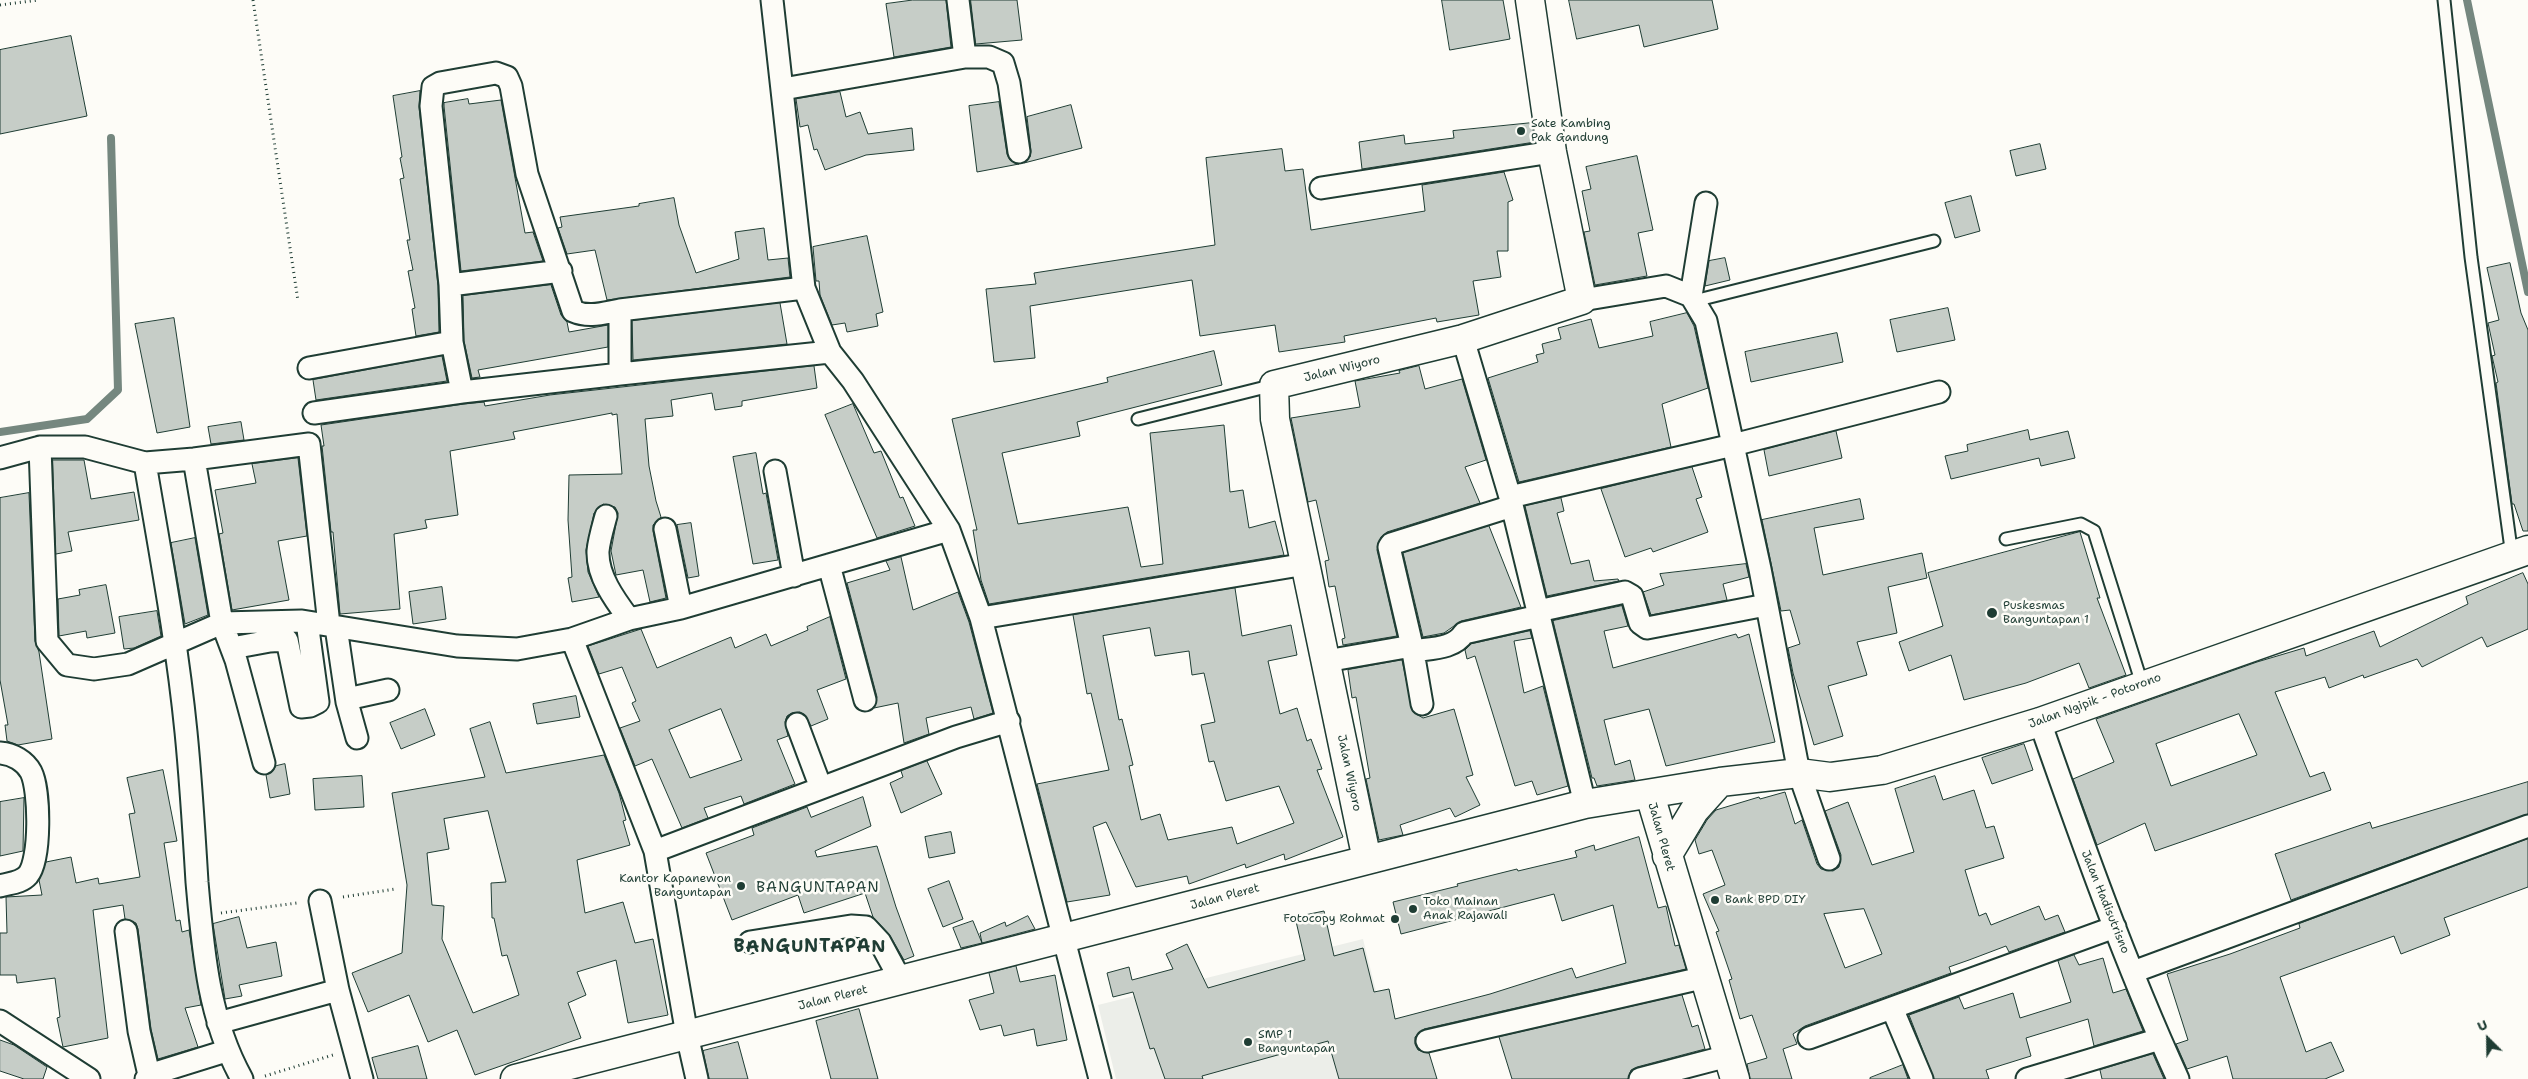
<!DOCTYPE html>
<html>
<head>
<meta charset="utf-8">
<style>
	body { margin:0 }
	#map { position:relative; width:2528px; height:1079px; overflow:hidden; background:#fdfcf7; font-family:"Shantell Sans",sans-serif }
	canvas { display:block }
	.north { position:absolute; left:2463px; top:1014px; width:50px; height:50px; -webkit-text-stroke:4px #fdfcf7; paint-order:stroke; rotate:337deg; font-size:14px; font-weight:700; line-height:20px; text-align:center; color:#1f3d34 }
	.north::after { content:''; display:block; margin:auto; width:18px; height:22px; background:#1f3d34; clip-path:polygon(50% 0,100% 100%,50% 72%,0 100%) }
</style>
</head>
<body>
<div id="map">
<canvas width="2528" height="1079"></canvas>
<div class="north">U</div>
</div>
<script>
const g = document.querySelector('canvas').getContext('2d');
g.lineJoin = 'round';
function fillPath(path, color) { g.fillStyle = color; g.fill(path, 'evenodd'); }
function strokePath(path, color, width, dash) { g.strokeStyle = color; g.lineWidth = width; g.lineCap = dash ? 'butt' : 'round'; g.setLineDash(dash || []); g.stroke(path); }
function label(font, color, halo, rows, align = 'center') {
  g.font = font + ' "Shantell Sans",sans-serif'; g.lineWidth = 5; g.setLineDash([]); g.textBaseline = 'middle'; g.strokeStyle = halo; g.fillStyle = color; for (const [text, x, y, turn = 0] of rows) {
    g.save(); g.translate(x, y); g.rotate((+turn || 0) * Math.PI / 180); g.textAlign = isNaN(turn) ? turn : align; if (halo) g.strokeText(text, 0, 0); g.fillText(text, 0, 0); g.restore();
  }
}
fillPath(new Path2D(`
	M1363 939 1398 1079H1116L1098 1005Z`), '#eceee9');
strokePath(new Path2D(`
	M2467 0 2528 292
	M0 432 87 419 118 390 111 138`), '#75877f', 8);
const building = new Path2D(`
	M913 0H946L951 47 894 57 886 4Z
	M971 0H1017L1022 40 976 44Z
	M1442 0H1503L1510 39 1450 50Z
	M1569 0H1712L1718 29 1644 47 1639 25 1577 39Z
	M71 36 87 116 0 134V50Z
	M420 91 419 107 438 286 439 332 416 336 412 309 415 308 408 271 413 270 407 240H410L400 179 404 178 400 158 402 157 393 96Z
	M840 92 846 117 860 112 868 134 912 128 914 150 866 155 825 170 817 149 814 150 808 125 800 127 796 99Z
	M468 99 469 104 501 100 525 233 533 232 543 261 461 271 444 106V103Z
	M999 102 1007 154 1010 160 1019 164 977 172 969 106Z
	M1071 105 1082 148 1024 163 1030 157 1031 151 1027 117Z
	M1532 123 1535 142 1362 169 1359 142 1404 135 1405 144 1454 138 1453 131Z
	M2040 144 2046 169 2016 176 2010 151Z
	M1282 149 1285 171 1303 169 1311 230 1425 211 1422 185 1504 172 1513 200 1508 202V251H1497L1501 277 1473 281 1479 315 1437 322 1436 318 1344 336 1345 342 1279 352 1275 325 1200 336 1192 280 1030 306 1035 358 994 362 986 289 1036 284 1034 273 1215 245 1206 158Z
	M1637 156 1653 230 1638 233 1647 276 1595 285 1584 232 1590 231 1582 191 1591 189 1586 167Z
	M1971 196 1980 231 1955 238 1945 203Z
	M674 198 679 225 696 273 739 259 735 232 764 228 768 260 788 258 790 277 607 300 595 250 567 254 558 228 562 227 560 217 639 206V204Z
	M867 236 883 312 876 314 878 326 847 332 845 323 832 325 820 295 819 281H816L813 247Z
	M1725 258 1730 280 1705 286 1709 261Z
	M2510 263 2521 313 2528 330V531H2523L2514 504H2512L2496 383 2498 382 2492 356 2495 355 2488 323 2499 320 2487 268Z
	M551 285 561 315 567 322 569 332 608 325V347L478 370 480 377 472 378 464 341 463 296Z
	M780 303 787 344 633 360 632 321Z
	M1948 308 1955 340 1897 352 1890 320Z
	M1687 313 1694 326 1708 388 1662 404 1671 447 1519 482 1488 378 1538 362 1536 355 1544 353 1542 344 1561 339 1558 328 1591 319 1599 348 1653 336 1650 322Z
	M174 318 190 427 157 433 135 324Z
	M1837 333 1843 362 1751 382 1745 352Z
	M1214 351 1222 385 1077 422 1080 436 1002 453 1018 524 1128 507 1141 567 1163 564 1150 433 1224 425 1230 492 1243 490 1249 528 1275 521 1284 555 989 604 981 580 973 530H977L952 419 1108 382 1107 378Z
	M442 356 447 381 316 400 313 380Z
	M814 366 817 388 742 401V406L715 410 712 393 671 400 673 416 645 419 649 466 656 501 661 517 653 525V531L666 598 650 602 643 570 616 575 611 551 618 513 615 507 603 504 594 513 586 550 588 572 599 597 572 602 568 578 572 577 568 520 569 475 622 474 617 414 612 415V413L513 432 515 439 450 451 458 515 425 520 427 528 394 534 400 609 340 614 333 532H331L322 446H324L321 425 464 404 484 402 485 406 550 395Z
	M1419 366 1425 389 1462 379 1486 460 1465 467 1480 503 1387 532 1381 537 1377 550 1397 636 1343 645 1342 639 1345 638 1335 586 1329 587 1325 561 1329 560 1316 500 1308 502 1291 418 1360 407 1355 381 1400 373 1399 371Z
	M853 404 874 453 881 451 900 498 903 497 915 526 877 538 825 415Z
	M241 422 244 440 211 444 208 427Z
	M2028 430 2030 440 2068 431 2075 458 2041 466 2039 458 1951 479 1945 456 1968 451 1967 445Z
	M1836 431 1842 458 1769 476 1764 450Z
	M756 453 763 494 766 493 778 560 753 564 733 457Z
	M298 458 307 536 278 541 289 600 232 610 219 534 223 533 215 490 256 483 252 464Z
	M53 460H84L91 499 134 492 139 520 68 532 72 551 56 554Z
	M1692 467 1702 497 1696 499 1708 532 1653 552 1651 548 1625 557 1601 489Z
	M29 493 35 641 39 652 52 739 18 745 7 741 5 725H8L0 680V498Z
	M1561 498 1564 511 1557 513 1571 564 1589 560 1594 581 1618 579 1619 581 1547 596 1525 506Z
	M1860 499 1864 519 1814 528 1823 575 1922 553 1927 578 1888 587 1897 633 1857 642 1867 675 1828 686 1843 736 1814 745 1793 673 1788 648 1800 644 1790 610 1781 611 1762 520Z
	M691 523 699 576 688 578 677 525Z
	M1489 526 1521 607 1461 621 1444 633 1423 637 1403 553Z
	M2080 532 2100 598H2097L2126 675 2089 688 2079 663 2026 683 1964 700 1951 655 1909 671 1899 642 1943 626 1928 573Z
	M195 538 208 615 185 624 171 543Z
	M901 557 913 610 958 592 969 622 993 713 974 719 971 707 926 718 929 734 904 743 898 703 874 708 877 697 847 583 890 570 886 561Z
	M1746 564 1749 577 1723 584 1727 600 1651 615 1643 592 1664 585 1660 574Z
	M2523 573 2528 584V629L2487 647 2482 637 2422 667 2417 659 2364 678 2363 675 2329 688 2325 677 2275 692 2310 777 2324 772 2331 790 2155 851 2145 823 2097 845 2073 779 2114 762 2096 719 2257 662 2304 648 2306 656 2374 631 2380 647 2468 604 2466 597ZM2239 714 2257 755 2171 786 2156 744Z
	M106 585 115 633 87 638 86 631 59 636 58 599 80 595 79 590Z
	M442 587 446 619 413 624 409 592Z
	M1235 588 1242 636 1291 625 1297 655 1268 661 1280 714 1297 708 1307 741 1311 739 1322 769 1317 770 1343 837 1285 860 1284 854 1246 868 1245 864 1189 884 1187 876 1136 887 1106 822 1093 827 1110 895 1067 902 1037 784 1109 770 1091 693 1087 694 1073 615ZM1150 628 1155 656 1189 651 1192 675 1204 673 1215 722 1201 725 1209 762 1214 761 1226 801 1279 786 1294 823 1237 844 1232 827 1168 840 1160 814 1141 820 1129 766 1133 765 1122 719 1119 720 1103 636Z
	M1622 606 1628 626 1604 631 1613 668 1736 634 1738 638 1749 634 1775 742 1666 766 1649 709 1604 720 1615 765 1630 760 1635 780 1597 786 1594 778H1592L1553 621Z
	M157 611 161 636 134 648 124 649 119 617Z
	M830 617 846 679 817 690 828 719 811 726 805 715 800 712 792 713 787 716 785 722 788 736 777 740 795 784 744 804 741 796 704 808 708 818 682 828 652 759 635 766 620 728 640 721 632 703 636 701 622 667 599 674 588 646 641 629 657 668 731 637 735 648 766 634 771 646 808 630 807 627ZM721 709 742 760 690 778 669 730Z
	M1530 631 1532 638 1514 641 1524 693 1543 686 1568 786 1537 795 1532 781 1515 786 1475 656 1467 659 1465 650 1471 644Z
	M1402 660 1413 712 1423 718 1454 709 1473 775 1466 777 1480 805 1455 817 1450 808 1400 825 1403 835 1379 840 1366 779 1370 778 1356 697 1352 698 1348 670Z
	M576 696 580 717 537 724 533 704Z
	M425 709 435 735 401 749 390 723Z
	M490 722 506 773 604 755 619 793 626 820 623 821 630 845 577 860 585 913 623 902 635 943 653 939 668 1015 628 1023 616 960 577 972 586 995 568 1003 581 1038 475 1075 457 1030 428 1042 409 995 368 1012 352 973 402 953 407 885 392 793 485 777 470 729ZM488 811 506 882 491 883 492 918H494L502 956 507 955 519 995 473 1013 442 939 444 906 432 905 427 853 449 849 444 819Z
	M2024 744 2033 770 1992 784 1982 758Z
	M927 761 942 794 901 813 890 783 903 777 901 771Z
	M285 764 290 794 270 798 266 775 272 772 276 766Z
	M163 770 177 841 164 843 176 921 180 920 182 932 189 930 201 1005 185 1008 198 1047 158 1059 151 1029 138 929 136 923 125 919 123 905 93 910 108 1038 63 1047 57 1018 60 1017 55 978 17 983 16 975H0V933H7L6 897 42 895 39 880 46 862 71 857 76 883 98 878 99 884 140 877 129 814 135 813 127 778Z
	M362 776 364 807 315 810 313 779Z
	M1935 776 1943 800 1974 790 1986 828 1994 826 2004 858 1965 870 1979 916 1986 913 1991 925 2039 906 2045 920 2058 915 2065 932 2009 952 2006 946 1969 960 1949 967 1951 973 1805 1026 1793 1034 1797 1044 1783 1049 1792 1079H1750L1747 1064 1767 1058 1752 1015 1740 1019 1729 980 1732 979 1716 932 1719 931 1703 894 1725 885 1712 850 1699 854 1695 840 1707 820 1716 810 1759 797 1760 799 1785 792 1795 824 1802 820 1817 864 1821 869 1833 871 1839 867 1841 855 1825 811 1848 802 1872 865 1914 852 1895 789ZM1864 909 1882 954 1845 968 1824 914Z
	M2528 782V814L2291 900 2275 854 2370 822 2372 828Z
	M863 797 871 826 815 851 817 857 877 846 896 907 914 956 904 960 889 934 873 917 865 893 804 913 798 895 732 920 706 853 754 835 752 828 807 807 811 817Z
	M24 798 23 851 0 856V802Z
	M951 832 955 853 929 858 925 837Z
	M1639 837 1658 908 1666 906 1675 946 1679 945 1686 969 1424 1029 1415 1037V1044L1418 1050 1429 1053 1437 1079H1339L1328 1041 1202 1076 1203 1079H1165L1154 1048 1150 1049 1133 992 1113 997 1107 973 1129 967 1132 980 1173 969 1166 954 1187 944 1208 988 1305 960 1295 917 1324 911 1334 956 1363 948 1374 992 1389 989 1395 1019 1490 994 1572 968 1576 978 1626 963 1613 905 1562 921 1554 894 1401 934 1393 902 1458 886 1457 884 1517 869 1518 871 1577 857 1575 851 1594 845 1595 850Z
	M2528 839V887L2444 918 2450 935 2401 954 2394 936 2280 977 2306 1052 2331 1042 2344 1071 2325 1079H2233L2227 1056 2187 1069 2176 1044 2188 1040 2167 974 2230 954 2300 928 2299 924Z
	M949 881 963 919 943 927 928 889Z
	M1028 916 1035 929 982 943 980 933 1005 922 1006 926Z
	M239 917 247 948 276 942 282 976 239 985 242 996 225 999 213 924Z
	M973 921 982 943 961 948 953 928Z
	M2074 955 2079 965 2103 958 2113 993 2126 989 2143 1031 2094 1046 2088 1019 2026 1038 2031 1056 1986 1070 1989 1079H1934L1909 1015 1959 997 1964 1009 2013 993 2020 1018 2071 1002 2058 961Z
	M1016 966 1020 982 1055 975 1067 1040 1037 1046 1034 1029 1004 1036 1001 1025 980 1030 969 1000 994 993 989 973Z
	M1682 995 1692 1027 1698 1025 1705 1049 1637 1067 1631 1070 1628 1079H1512L1499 1037Z
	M859 1009 878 1079H831L816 1021Z
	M0 1040 14 1045 47 1067 43 1079H24L0 1071Z
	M738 1042 748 1079H709L703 1051Z
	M418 1046 427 1079H378L372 1058Z
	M2153 1054 2164 1079H2102L2100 1070Z
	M1903 1065 1908 1079H1870V1078Z`);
fillPath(building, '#c6cdc7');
strokePath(building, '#1f3d34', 1);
const lane = new Path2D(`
	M2444 0 2471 257 2512 556
	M1694 301 1934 241
	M1138 419 1274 385
	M2006 539 2081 524 2094 531 2142 684`);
const street = new Path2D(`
	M772 0 804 288 830 352 853 381 949 530 981 618 1100 1079
	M958 0 965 57
	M783 89 965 57H989L1003 63 1009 83 1019 152
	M1321 188 1552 152
	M450 285 561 271
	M1691 296 1706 203
	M1582 300 1666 286 1691 296 1706 321 1760 569 1799 773 1829 859
	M1463 339 1510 497 1585 804
	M309 368 452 342
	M620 374 830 352
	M462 392 452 342 450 285 431 106 433 87 440 83 496 73 507 77 511 86 527 174 573 311C589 318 603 313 620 310
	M314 413 462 392 620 374V310L804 288
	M40 447 47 641 67 665 94 669 128 664 222 623 302 621 457 646 517 649 572 639 629 619 681 608 949 530
	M0 458 40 447H85L145 463 194 459 309 444 329 625
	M194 459 222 623 236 660 264 763
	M145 463C160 552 177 641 186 732 191 782 194 832 197 882 203 950 208 1018 242 1079
	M775 471 794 576
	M1510 497 1733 445 1939 392
	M606 516C603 527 599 540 598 551 597 576 615 600 629 619
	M665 529 681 608
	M829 565 865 700
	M1538 611 1625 592 1632 596 1640 623 1647 628 1766 605
	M981 618 1306 564
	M336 627 347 702 357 738
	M572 639 655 851 687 1035 697 1079
	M1412 646 1422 704
	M232 648 270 641 287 640 301 707 310 706 318 702 307 622
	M1413 651C1431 648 1454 649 1464 633L1539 616
	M1326 661 1412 646 1389 547 1391 544 1512 506
	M347 699 388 690
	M2040 722C2082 842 2125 963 2178 1079
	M797 724 821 788
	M0 753C13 754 25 761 31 772 40 790 41 859 28 875 21 883 10 883 0 886
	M655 851 956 737 1009 721
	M320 901 338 990 362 1079
	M126 931 139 1031 149 1075
	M750 942 851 926 866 927 880 942 901 981
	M2133 972 2528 826
	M1892 1008 1922 1079
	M0 1021 89 1079
	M218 1023 338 990
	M1809 1038 2115 927
	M1427 1041 1706 977
	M146 1079 149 1075 226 1051
	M1640 1079 1728 1056
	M2027 1079 2160 1039`);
const secondary = new Path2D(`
	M1650 795 1735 1079
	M1667 856 1694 811 1720 782
	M1367 860 1275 419 1274 385 1463 339 1582 300 1552 152 1530 0
	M515 1079 1585 804 1720 782 1799 773 1830 777 1882 770 2040 722 2528 550`);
strokePath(lane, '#1f3d34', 15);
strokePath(street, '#1f3d34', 25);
strokePath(secondary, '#1f3d34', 31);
strokePath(new Path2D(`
	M253 0 298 301
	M0 5 39 0
	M343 897 395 889
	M221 913 297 903
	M265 1076 333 1055`), '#1f3d34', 3, [1, 4]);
strokePath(lane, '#fdfcf7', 11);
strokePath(street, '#fdfcf7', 21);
strokePath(secondary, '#fdfcf7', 28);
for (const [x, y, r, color] of [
	[1521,131,5,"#1f3d34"],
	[1992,613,6,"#1f3d34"],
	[741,886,5,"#1f3d34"],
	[1715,900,5,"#1f3d34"],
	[1413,909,5,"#1f3d34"],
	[1395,919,5,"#1f3d34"],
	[1248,1042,5,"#1f3d34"]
]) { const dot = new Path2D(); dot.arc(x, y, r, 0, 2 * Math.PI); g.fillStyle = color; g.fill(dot); strokePath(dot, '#fdfcf7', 2); }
label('12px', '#1f3d34', '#fdfcf7', [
	["Sate Kambing",1531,124],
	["Pak Gandung",1531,138],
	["Puskesmas",2003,606],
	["Banguntapan 1",2003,620],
	["Kantor Kapanewon",731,879,"right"],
	["Banguntapan",731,893,"right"],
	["Bank BPD DIY",1725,900],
	["Toko Mainan",1423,902],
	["Anak Rajawali",1423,916],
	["Fotocopy Rohmat",1385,919,"right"],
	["SMP 1",1258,1035],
	["Banguntapan",1258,1049]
], 'left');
label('12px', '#1f3d34', '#fdfcf7', [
	["Jalan Wiyoro",1342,369,-14],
	["Jalan Ngipik - Potorono",2095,701,-20],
	["Jalan Wiyoro",1349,773,78],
	["Jalan Pleret",1661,837,74],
	["Jalan Pleret",1225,897,-15],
	["Jalan Hadisutrisno",2105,902,68],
	["Jalan Pleret",833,998,-14]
]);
g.letterSpacing = '1px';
label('15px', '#1f3d34', '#fdfcf7', [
	["BANGUNTAPAN",818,888]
]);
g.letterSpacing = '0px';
g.letterSpacing = '1px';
label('bold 18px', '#1f3d34', '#fdfcf7', [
	["BANGUNTAPAN",810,947]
]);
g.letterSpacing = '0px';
</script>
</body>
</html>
